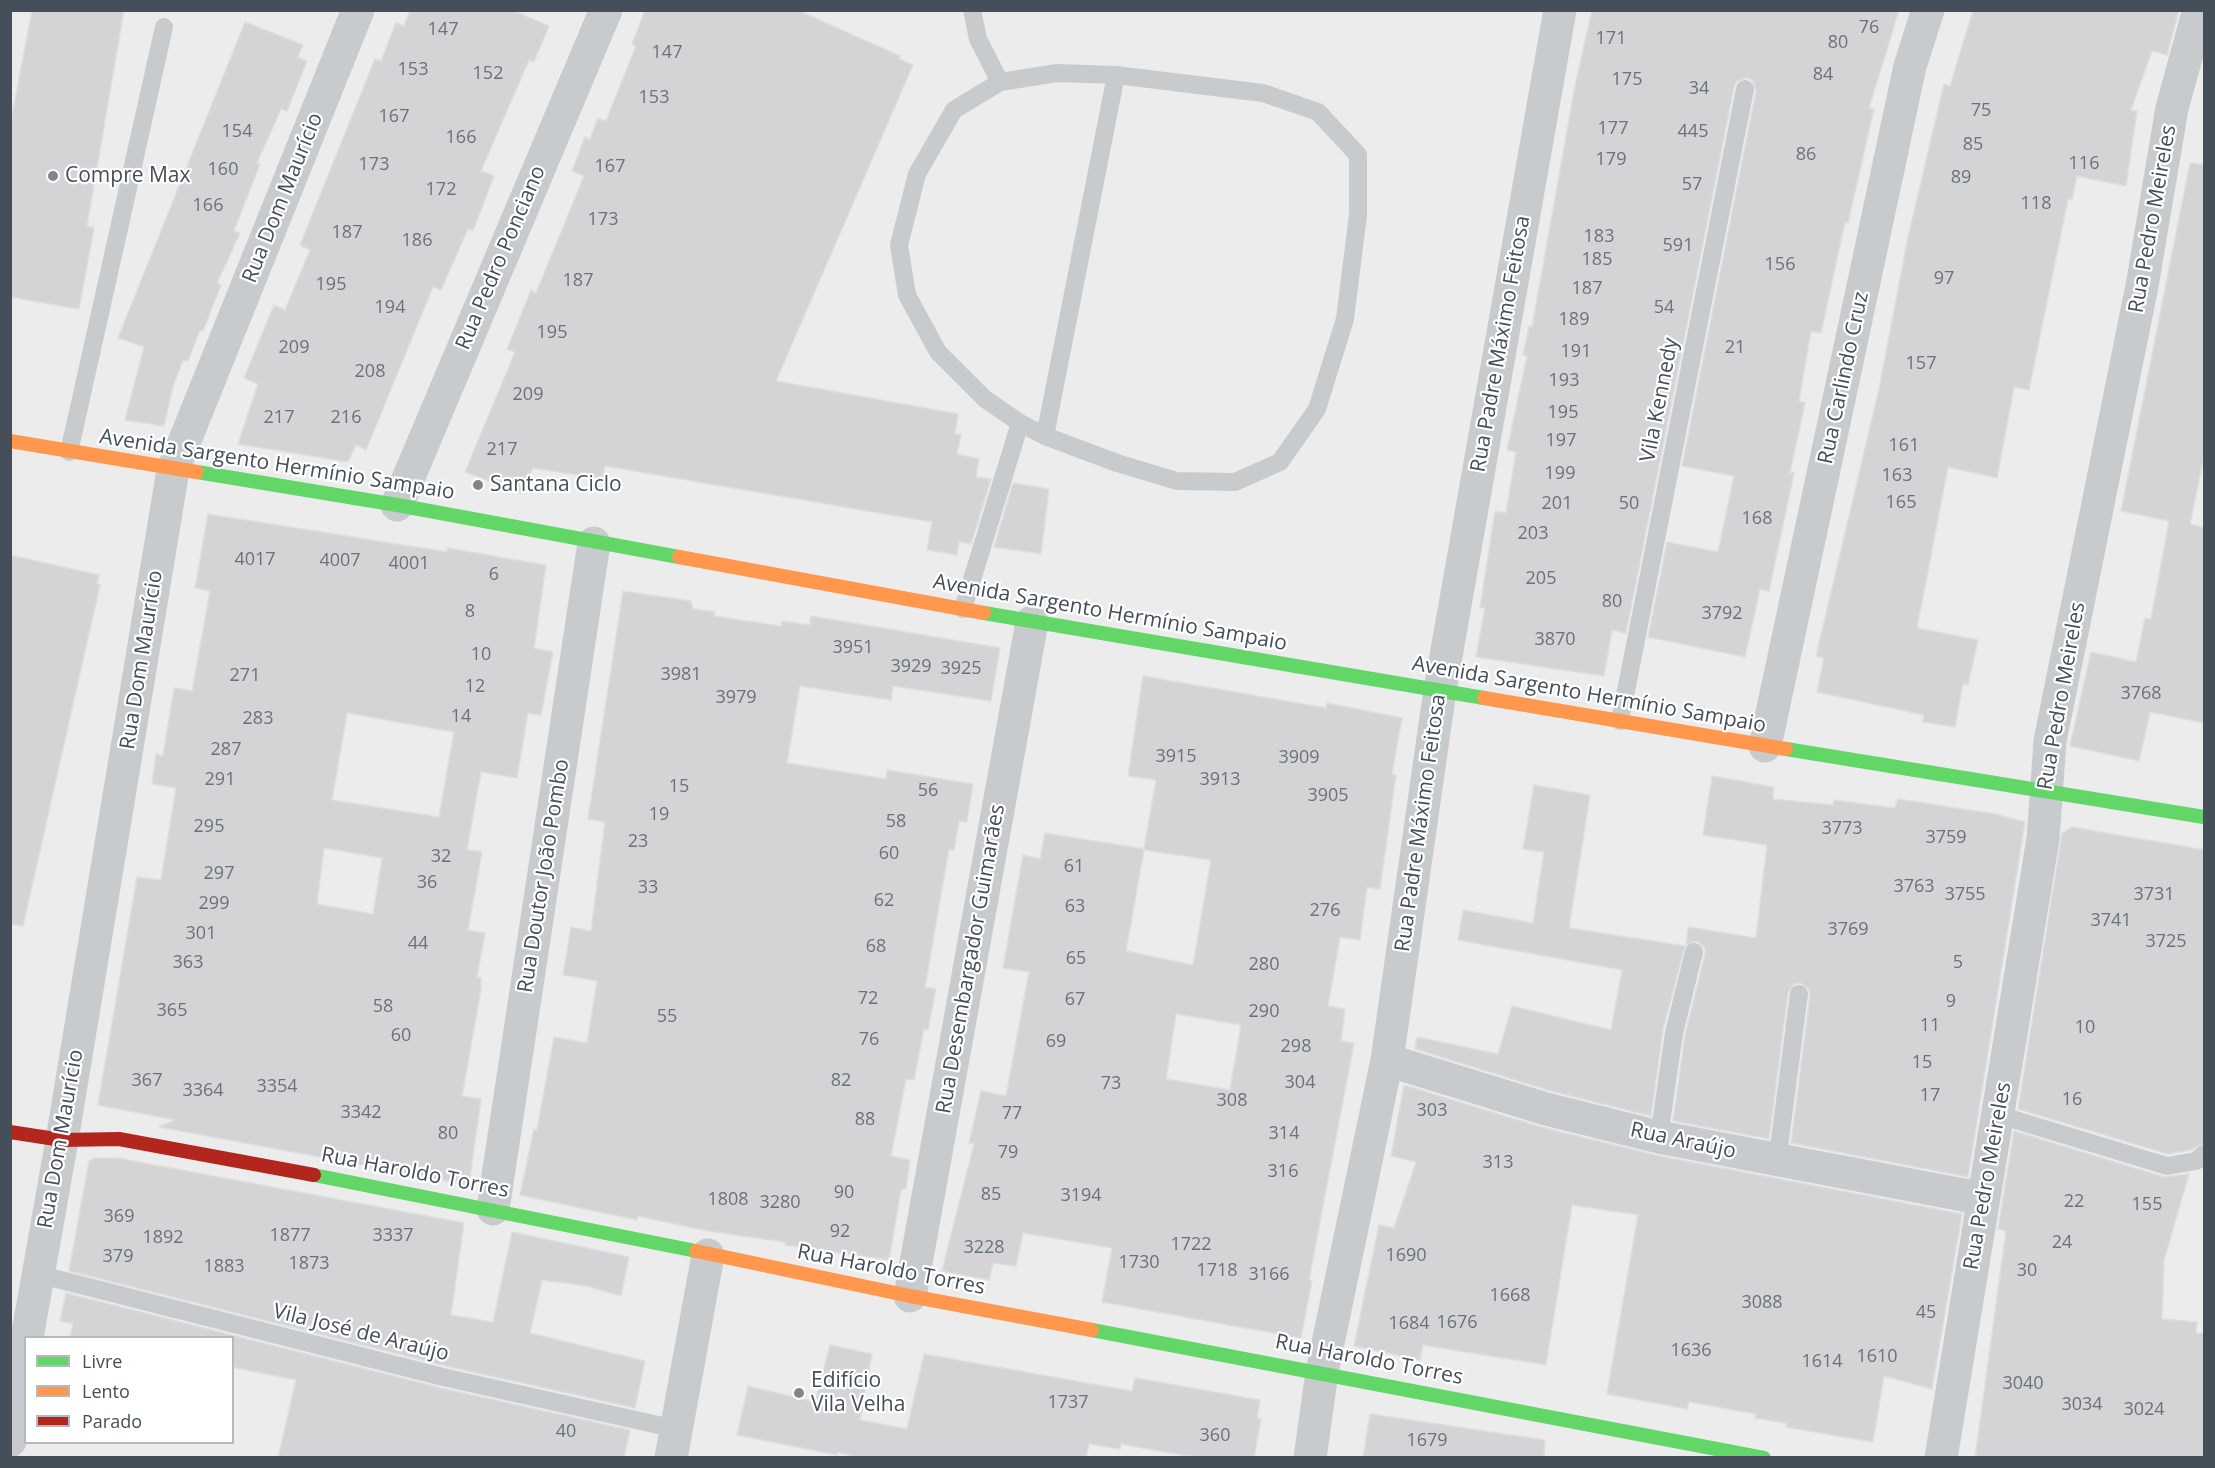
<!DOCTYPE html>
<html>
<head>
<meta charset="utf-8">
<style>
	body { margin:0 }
	#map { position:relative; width:2215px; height:1468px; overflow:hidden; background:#edecec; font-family:"Open Sans",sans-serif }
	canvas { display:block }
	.frame { position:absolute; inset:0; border:12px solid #444f59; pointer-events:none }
	.legend { position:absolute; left:24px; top:1336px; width:210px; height:108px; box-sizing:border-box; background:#fff; border:2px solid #b4b9bd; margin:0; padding:8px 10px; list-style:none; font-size:18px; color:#444f59 }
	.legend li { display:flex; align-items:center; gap:12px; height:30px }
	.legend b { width:30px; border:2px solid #b4b9bd }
</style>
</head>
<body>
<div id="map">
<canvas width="2215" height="1468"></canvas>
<div class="frame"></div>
<ul class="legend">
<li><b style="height:8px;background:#63d668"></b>Livre</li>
<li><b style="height:8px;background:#ff974d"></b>Lento</li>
<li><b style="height:8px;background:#b3261e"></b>Parado</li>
</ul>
</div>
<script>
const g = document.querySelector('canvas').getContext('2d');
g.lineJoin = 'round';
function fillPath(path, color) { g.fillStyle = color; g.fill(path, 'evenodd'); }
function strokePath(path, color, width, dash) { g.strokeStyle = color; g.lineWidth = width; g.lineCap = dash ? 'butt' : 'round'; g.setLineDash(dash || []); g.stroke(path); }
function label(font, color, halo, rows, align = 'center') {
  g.font = font + ' "Open Sans",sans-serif'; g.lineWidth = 4.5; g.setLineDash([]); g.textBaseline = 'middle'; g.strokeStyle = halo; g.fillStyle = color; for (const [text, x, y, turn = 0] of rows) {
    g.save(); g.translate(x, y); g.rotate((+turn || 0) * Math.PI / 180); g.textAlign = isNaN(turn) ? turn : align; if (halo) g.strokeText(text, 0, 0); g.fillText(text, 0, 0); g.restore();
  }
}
const building = new Path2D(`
	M32 10H124L87 226 94 228 79 309 10 297V126Z
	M410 10H512L549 26 534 62 529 60 481 171 494 176 473 231 468 229 441 290 433 287 366 450 356 445 348 462 238 444 258 384 244 378 274 305 285 310 310 250 300 245 375 59 381 61 396 23 404 26Z
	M645 10H797L900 56 899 59 913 65 776 381 958 414 955 434 961 435 957 454 979 459 976 477 991 479 971 544 959 542 957 555 927 550 932 522 605 466 603 479 533 468 521 493 465 472 515 352 507 349 531 290 536 293 584 176 572 171 585 137 590 139 598 118 606 121 636 46 632 44Z
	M1592 10H1899L1869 108 1874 109 1848 223 1845 222 1821 333 1811 331 1799 401 1805 403 1790 473H1794L1769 591 1760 589 1745 657 1648 637 1667 542 1718 552 1734 476 1682 466 1756 91 1753 81 1747 78 1737 81 1734 87 1626 633 1612 630 1604 676 1476 657 1485 608H1480L1495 511 1506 513 1516 452 1507 450 1527 356 1523 355 1529 326 1532 327 1575 86Z
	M1973 10H2179L2167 55 2152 51 2131 110 2137 111 2126 186 2077 176 2072 200 2068 199 2029 390 2014 387 1997 478 1948 467 1917 628 1978 640 1968 685 1963 684 1955 727 1923 722 1924 715 1817 692 1824 658 1816 656 1879 389 1908 237 1944 84 1950 86Z
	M245 22 303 45 298 57 307 61 287 111 281 109 257 163 260 164 234 231 240 233 217 283 221 285 203 331 200 330 188 361 183 360 173 386 164 426 125 420 144 347 118 338Z
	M2190 163 2205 165V452L2190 524 2205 528V723L2150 712 2139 761 2070 746 2091 652 2136 662 2145 618 2151 619 2169 521 2121 511Z
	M1013 483 1049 489 1041 554 994 547Z
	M208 514 447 552V548L546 565 534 648 553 652 541 715 528 713 517 778 481 772 467 850 482 852 468 930 485 933 477 977 481 978V990L462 1096 481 1099 469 1185 159 1127 175 1120 98 1105 137 877 161 880 176 788 152 784 156 754 163 756 174 688 192 691 210 591 195 588ZM347 713 454 732 439 817 332 800ZM324 848 382 858 373 914 317 904Z
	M10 555 99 575 97 584 100 585 23 926 10 924Z
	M623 591 691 601 693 609 715 612 714 616 781 626 782 621 810 625 811 616 1000 648 991 701 893 686 891 700 800 686 787 763 886 779 887 770 973 784 967 822 959 821 954 850 949 849 925 987 936 989 928 1030 924 1029 914 1080 906 1079 891 1156 910 1160 906 1188 901 1190 889 1260 785 1245V1242L708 1231 638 1216 637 1220 520 1195 534 1129 537 1130 554 1037 587 1043 597 981 563 975 571 927 591 931 605 822 588 819Z
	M1143 676 1326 708 1327 703 1402 718 1392 774 1396 775 1380 889 1367 887 1360 940 1340 937 1328 1006 1345 1009 1341 1041 1354 1043 1309 1280H1312L1301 1338 1102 1302 1112 1248 1023 1233 1016 1266 993 1263 989 1280 942 1271 974 1144 969 1143 981 1091 1006 1096 1029 972 1003 968 1023 855 1040 859 1045 833 1144 849 1156 780 1128 776ZM1144 850 1211 860 1193 965 1126 951ZM1176 1014 1241 1025 1230 1090 1166 1079Z
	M1712 776 1774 787 1773 799 1833 805 1834 800 1895 808 1898 799 1995 814 2025 822 1968 1177 1791 1143 1810 995 1809 989 1801 983 1794 984 1788 993 1769 1139 1673 1121 1685 1035 1705 954V948L1697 941 1686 945 1688 927 1756 938 1767 845 1703 835Z
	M1534 785 1590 795 1569 928 1685 946 1663 1030 1651 1116 1551 1091 1415 1049 1417 1037 1498 1054 1512 1006 1611 1030 1622 970 1458 940 1463 910 1533 923 1544 852 1523 849Z
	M2072 827 2205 850V1143L2191 1150 2168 1154 2018 1109 2062 833Z
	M1404 1085 1541 1127 1655 1155 1962 1214 1932 1389 1884 1376 1873 1442 1786 1427V1423L1755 1418 1756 1414 1689 1402 1687 1409 1607 1394 1638 1215 1572 1205 1546 1365 1423 1345 1420 1360 1354 1346 1379 1225 1394 1228 1416 1162 1391 1156Z
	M2014 1131 2164 1177 2189 1174 2164 1260 2162 1319 2197 1322 2196 1333H2205V1458H1975L2006 1231 1998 1229Z
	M95 1158H117L464 1223 451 1315 493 1322 512 1232 629 1257 621 1296 587 1286 542 1280 530 1333 645 1361 635 1408 446 1366 69 1271 89 1161Z
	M66 1293 441 1388 630 1430 624 1458H278L296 1380 232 1367V1338H70L73 1324 60 1321Z
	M830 1345 872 1354 860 1420 907 1429 924 1354 1132 1391 1135 1378 1260 1400 1257 1418 1261 1419 1254 1458H1199L1121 1444 1120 1449 1089 1444 1086 1458H858L838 1452 837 1455 737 1435 748 1386 815 1402Z
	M1370 1414 1545 1440 1544 1458H1363Z`);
fillPath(building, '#d4d4d7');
strokePath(building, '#dededf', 1.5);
strokePath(new Path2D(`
	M972 10 978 39 1000 82
	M1057 73 1116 75 1263 93 1318 112 1358 155V215L1345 319 1317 409 1280 462 1235 482 1177 481 1117 463 1045 436 1020 423 985 399 938 352 907 295 899 245 917 174 954 110 1000 82Z
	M1045 436 1116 75
	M69 452 164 27
	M963 609 1020 423
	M1620 721 1745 89
	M1999 1115 2167 1166 2196 1161 2204 1154
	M1659 1137 1674 1033 1694 952
	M1777 1162 1799 994
	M37 1274 443 1377 676 1429`), '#c8cbcd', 18);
strokePath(new Path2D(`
	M397 505 606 10
	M1765 746 1910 66 1928 10
	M1387 1060 1546 1109 1659 1137 1984 1199
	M493 1209 594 543
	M910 1296 1032 622
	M27 1338 62 1140 173 470 358 10
	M10 1441 26 1346
	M671 1458 708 1255
	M1310 1458 1322 1372 1387 1060 1440 690 1560 10
	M1941 1458 2043 839 2050 741 2142 286 2172 108 2199 10`), '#c8cbcd', 33);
strokePath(new Path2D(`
	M197 472 397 505 679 557
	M984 613 1484 698
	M1786 749 2204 817
	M314 1175 696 1251
	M1092 1330 1764 1458`), '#63d668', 14);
strokePath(new Path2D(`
	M10 441 197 472
	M679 557 984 613
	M1484 698 1786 749
	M696 1251 910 1296 1092 1330`), '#ff974d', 14);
strokePath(new Path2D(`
	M10 1132 62 1140 119 1139 314 1175`), '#b3261e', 14);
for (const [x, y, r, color] of [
	[53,176,6,"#7f868c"],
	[478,485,6,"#7f868c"],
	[799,1393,6,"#7f868c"]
]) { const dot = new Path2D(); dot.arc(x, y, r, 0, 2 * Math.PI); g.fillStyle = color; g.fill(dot); strokePath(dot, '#fff', 2); }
label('18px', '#6a727a', null, [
	["76",1869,28],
	["147",443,30],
	["171",1611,39],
	["80",1838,43],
	["147",667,53],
	["153",413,70],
	["152",488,74],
	["84",1823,75],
	["175",1627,80],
	["34",1699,89],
	["153",654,98],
	["75",1981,111],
	["167",394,117],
	["177",1613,129],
	["154",237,132],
	["445",1693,132],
	["166",461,138],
	["85",1973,145],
	["86",1806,155],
	["179",1611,160],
	["116",2084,164],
	["173",374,165],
	["167",610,167],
	["160",223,170],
	["89",1961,178],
	["57",1692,185],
	["172",441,190],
	["118",2036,204],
	["166",208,206],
	["173",603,220],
	["187",347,233],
	["183",1599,237],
	["186",417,241],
	["591",1678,246],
	["185",1597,260],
	["156",1780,265],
	["97",1944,279],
	["187",578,281],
	["195",331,285],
	["187",1587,289],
	["194",390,308],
	["54",1664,308],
	["189",1574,320],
	["195",552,333],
	["209",294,348],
	["21",1735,348],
	["191",1576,352],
	["157",1921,364],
	["208",370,372],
	["193",1564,381],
	["209",528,395],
	["195",1563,413],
	["217",279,418],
	["216",346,418],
	["197",1561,441],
	["161",1904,446],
	["217",502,450],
	["199",1560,474],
	["163",1897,476],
	["165",1901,503],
	["201",1557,504],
	["50",1629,504],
	["168",1757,519],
	["203",1533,534],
	["4017",255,560],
	["4007",340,561],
	["4001",409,564],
	["6",494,575],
	["205",1541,579],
	["80",1612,602],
	["8",470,612],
	["3792",1722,614],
	["3870",1555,640],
	["3951",853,648],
	["10",481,655],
	["3929",911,667],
	["3925",961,669],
	["3981",681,675],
	["271",245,676],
	["12",475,687],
	["3768",2141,694],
	["3979",736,698],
	["14",461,717],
	["283",258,719],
	["287",226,750],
	["3915",1176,757],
	["3909",1299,758],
	["291",220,780],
	["3913",1220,780],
	["15",679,787],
	["56",928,791],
	["3905",1328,796],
	["19",659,815],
	["58",896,822],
	["295",209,827],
	["3773",1842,829],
	["3759",1946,838],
	["23",638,842],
	["60",889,854],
	["32",441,857],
	["61",1074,867],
	["297",219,874],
	["36",427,883],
	["3763",1914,887],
	["33",648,888],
	["3755",1965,895],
	["3731",2154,895],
	["62",884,901],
	["299",214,904],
	["63",1075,907],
	["276",1325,911],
	["3741",2111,921],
	["3769",1848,930],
	["301",201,934],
	["3725",2166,942],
	["44",418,944],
	["68",876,947],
	["65",1076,959],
	["363",188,963],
	["5",1958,963],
	["280",1264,965],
	["72",868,999],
	["67",1075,1000],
	["9",1951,1002],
	["58",383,1007],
	["365",172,1011],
	["290",1264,1012],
	["55",667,1017],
	["11",1930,1026],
	["10",2085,1028],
	["60",401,1036],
	["76",869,1040],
	["69",1056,1042],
	["298",1296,1047],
	["15",1922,1063],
	["367",147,1081],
	["82",841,1081],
	["304",1300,1083],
	["73",1111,1084],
	["3354",277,1087],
	["3364",203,1091],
	["17",1930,1096],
	["16",2072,1100],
	["308",1232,1101],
	["303",1432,1111],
	["3342",361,1113],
	["77",1012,1114],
	["88",865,1120],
	["80",448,1134],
	["314",1284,1134],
	["79",1008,1153],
	["313",1498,1163],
	["316",1283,1172],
	["90",844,1193],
	["85",991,1195],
	["3194",1081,1196],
	["1808",728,1200],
	["22",2074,1202],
	["3280",780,1203],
	["155",2147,1205],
	["369",119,1217],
	["92",840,1232],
	["1877",290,1236],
	["3337",393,1236],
	["1892",163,1238],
	["24",2062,1243],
	["1722",1191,1245],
	["3228",984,1248],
	["1690",1406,1256],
	["379",118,1257],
	["1730",1139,1263],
	["1873",309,1264],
	["1883",224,1267],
	["1718",1217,1271],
	["30",2027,1271],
	["3166",1269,1275],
	["1668",1510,1296],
	["3088",1762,1303],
	["45",1926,1313],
	["1676",1457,1323],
	["1684",1409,1324],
	["1636",1691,1351],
	["1610",1877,1357],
	["1614",1822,1362],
	["3040",2023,1384],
	["1737",1068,1403],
	["3034",2082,1405],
	["3024",2144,1410],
	["40",566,1432],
	["360",1215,1436],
	["1679",1427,1441]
]);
label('21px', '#444f59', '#fff', [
	["Compre Max",65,176],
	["Santana Ciclo",490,485],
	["Edifício",811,1381],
	["Vila Velha",811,1405]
], 'left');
label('21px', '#444f59', '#fff', [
	["Rua Dom Maurício",283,198,-68],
	["Rua Pedro Meireles",2153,219,-80],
	["Rua Pedro Ponciano",501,258,-67],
	["Rua Padre Máximo Feitosa",1501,344,-80],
	["Rua Carlindo Cruz",1844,378,-78],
	["Vila Kennedy",1660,400,-79],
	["Avenida Sargento Hermínio Sampaio",277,465,9],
	["Avenida Sargento Hermínio Sampaio",1110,613,10],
	["Rua Dom Maurício",142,660,-81],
	["Avenida Sargento Hermínio Sampaio",1589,695,10],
	["Rua Pedro Meireles",2062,696,-80],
	["Rua Padre Máximo Feitosa",1421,823,-82],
	["Rua Doutor João Pombo",544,876,-81],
	["Rua Desembargador Guimarães",971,959,-80],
	["Rua Dom Maurício",61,1139,-80],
	["Rua Araújo",1683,1141,12],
	["Rua Haroldo Torres",415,1173,11],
	["Rua Pedro Meireles",1988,1176,-80],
	["Rua Haroldo Torres",891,1270,11],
	["Vila José de Araújo",361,1333,14],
	["Rua Haroldo Torres",1369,1360,11]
]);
</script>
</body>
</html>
